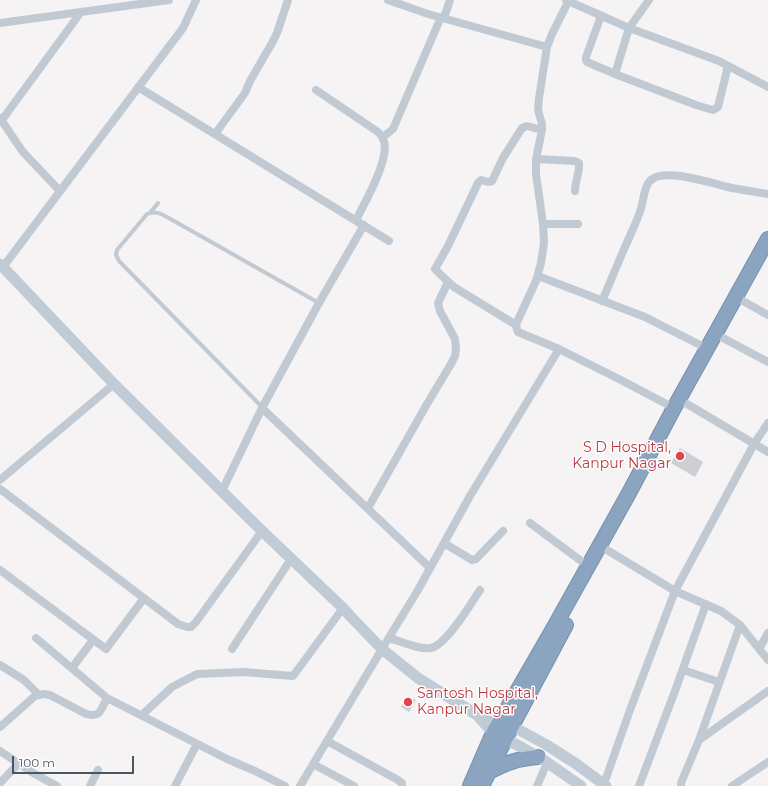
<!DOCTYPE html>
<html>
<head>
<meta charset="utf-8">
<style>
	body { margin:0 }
	#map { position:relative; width:768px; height:786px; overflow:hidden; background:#f5f3f3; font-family:Montserrat,sans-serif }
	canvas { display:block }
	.scale { position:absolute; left:12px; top:756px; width:122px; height:18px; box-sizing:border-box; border:2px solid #4a5661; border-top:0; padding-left:5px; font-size:12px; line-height:14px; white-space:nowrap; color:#4a5661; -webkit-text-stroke:3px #fff; paint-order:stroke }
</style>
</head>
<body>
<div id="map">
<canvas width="768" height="786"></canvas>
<div class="scale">100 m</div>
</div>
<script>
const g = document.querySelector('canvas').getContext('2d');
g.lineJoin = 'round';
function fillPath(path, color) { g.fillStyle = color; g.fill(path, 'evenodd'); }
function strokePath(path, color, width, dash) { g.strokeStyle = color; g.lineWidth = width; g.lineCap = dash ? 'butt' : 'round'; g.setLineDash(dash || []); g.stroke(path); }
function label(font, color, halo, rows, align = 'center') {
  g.font = font + ' Montserrat,sans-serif'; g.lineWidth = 3; g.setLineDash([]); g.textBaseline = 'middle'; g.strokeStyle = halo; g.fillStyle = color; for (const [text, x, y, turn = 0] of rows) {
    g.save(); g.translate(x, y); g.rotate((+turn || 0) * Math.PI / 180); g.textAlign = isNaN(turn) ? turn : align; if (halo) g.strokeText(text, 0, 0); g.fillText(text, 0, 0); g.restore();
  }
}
fillPath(new Path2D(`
	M680 448 703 462 695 477 671 463Z
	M408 696 416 700 409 712 401 707Z`), '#cdcfd5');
const highway = new Path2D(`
	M489 772C508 762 517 759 538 757
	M470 786 493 733 553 629 629 493 674 408 768 239
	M482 786 512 726 566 625`);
strokePath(highway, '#7690ad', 16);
strokePath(new Path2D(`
	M150 213 158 203
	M262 407 119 261 116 255 117 250 147 214C155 211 160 213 167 217L319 303`), '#c1cad2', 4);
strokePath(new Path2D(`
	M388 0 428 14 547 47
	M566 0 629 28 719 61 768 87
	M568 2 552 34 547 47 539 98 538 110 542 124V130L537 154 536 163V174L543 224 544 243 541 263 536 281 517 322C516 325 516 328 518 332L559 349 619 379 674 408
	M601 16 586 57V60L587 62 615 74 696 105 713 110 718 107 728 66
	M444 18 450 0
	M0 23 169 0
	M615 74 629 28 649 0
	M138 87 389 241
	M316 90 378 132C380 134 381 135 382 137 394 153 364 204 356 220
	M0 118 23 152 60 191
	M2 120 81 12
	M215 134 245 93 250 81 272 43 277 33 288 0
	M383 137 393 129 441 17
	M536 159 575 161 579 163C580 172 575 181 575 191
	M543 224H578
	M3 267 183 28 196 0
	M538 276 645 317 708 349
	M602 301C610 283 617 265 625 247 631 233 638 220 642 205 644 196 645 182 654 178 670 169 714 184 732 188 744 190 756 192 768 194
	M743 301 768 315
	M516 325 454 287 442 276 435 269 448 246 478 183 481 180 488 182 492 181 503 158 522 128 527 126 542 130
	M723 338 768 362
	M687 404 768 452
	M262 408 430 568
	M0 480 114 384
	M0 489 178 624 187 627H191L196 622 262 531
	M222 491 262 408 319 303 364 225
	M368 508 427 404 451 364 455 356 456 349 455 339 440 311 438 303 448 282
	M530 523 588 566
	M444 543 472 560 476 559 503 531
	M607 550 675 591 721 611 740 625 768 660
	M0 570 106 649 144 598
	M36 638 107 698 227 759 255 771 285 786
	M389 638C401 641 419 650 431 648 446 645 471 604 480 590
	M232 649 291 559
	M759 649 768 633
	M0 665 24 680 39 695
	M72 668 93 640
	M683 670 719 682
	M142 715 172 687 197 674 244 672 293 676 343 608
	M0 727 35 696 39 695 44 694 50 695 86 714C101 718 101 709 107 698
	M699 740 740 625
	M327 741 398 780 402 783V786
	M0 751 33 773 57 786
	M313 764 354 786
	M0 783 19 763
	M604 784 630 710 675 591 754 444 768 423
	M90 786 98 770
	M175 786 197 744
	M300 786 382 649 418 590 470 496 559 349
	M537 786 547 763
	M639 786 675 691 706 604
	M681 786V783L699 740 768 691
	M732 786 768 762`), '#c1cad2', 8);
strokePath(new Path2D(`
	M0 264 114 384 262 531 343 608 352 618 382 649 418 678 477 715 500 721 512 726 545 744 575 763 606 786
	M477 715 493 733 521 747 545 761 581 786`), '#c1cbd6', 11);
strokePath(highway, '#8ba5c1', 14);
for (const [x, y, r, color] of [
	[680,456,5,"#e0444e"],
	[408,702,5,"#e0444e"]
]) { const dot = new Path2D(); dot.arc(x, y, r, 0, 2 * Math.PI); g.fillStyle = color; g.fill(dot); strokePath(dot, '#fff', 1.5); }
label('14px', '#be3a42', '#fff', [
	["S D Hospital,",671,448],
	["Kanpur Nagar",671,464],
	["Santosh Hospital,",417,694,"left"],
	["Kanpur Nagar",417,710,"left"]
], 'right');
</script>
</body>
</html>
